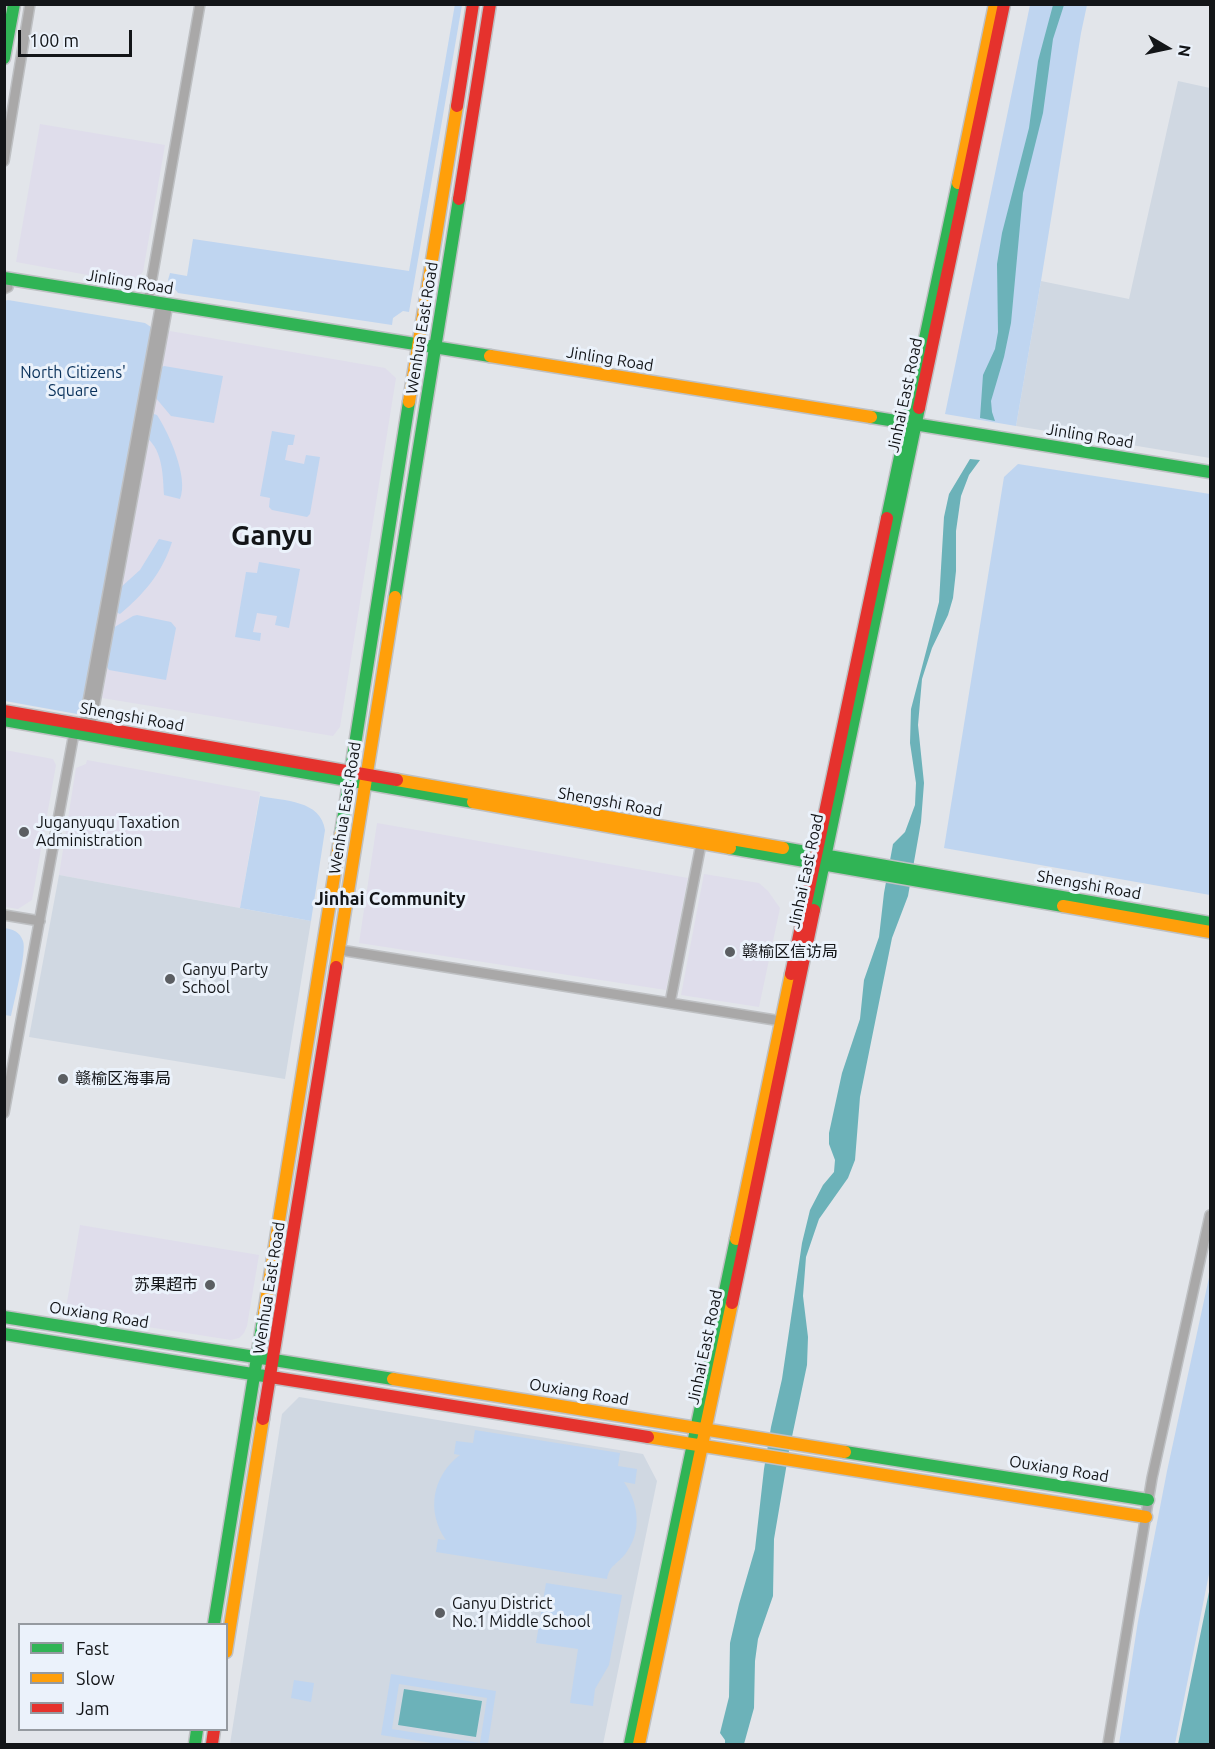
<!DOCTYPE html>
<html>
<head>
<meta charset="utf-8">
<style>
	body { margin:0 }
	#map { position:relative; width:1215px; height:1749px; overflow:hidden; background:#e2e5ea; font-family:Ubuntu,sans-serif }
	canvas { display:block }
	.frame { position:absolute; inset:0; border:6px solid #131518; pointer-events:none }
	.legend { position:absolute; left:18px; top:1623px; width:210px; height:108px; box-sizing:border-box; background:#ebf2fb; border:2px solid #959aa0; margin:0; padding:8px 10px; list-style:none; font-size:18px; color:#131518 }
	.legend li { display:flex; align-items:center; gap:12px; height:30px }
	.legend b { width:30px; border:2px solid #959aa0 }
	.north { position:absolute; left:1137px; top:18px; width:60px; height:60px; -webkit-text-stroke:4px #ebf2fb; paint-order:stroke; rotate:99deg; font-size:16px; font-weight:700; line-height:24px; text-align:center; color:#131518 }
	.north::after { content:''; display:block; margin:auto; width:21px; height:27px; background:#131518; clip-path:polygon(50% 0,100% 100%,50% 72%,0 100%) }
	.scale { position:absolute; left:18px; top:30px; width:114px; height:27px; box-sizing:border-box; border:3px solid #131518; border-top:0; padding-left:8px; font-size:18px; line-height:21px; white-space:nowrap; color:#131518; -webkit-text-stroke:4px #ebf2fb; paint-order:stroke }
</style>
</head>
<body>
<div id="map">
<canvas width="1215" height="1749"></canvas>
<div class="frame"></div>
<ul class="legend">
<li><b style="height:8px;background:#30b455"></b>Fast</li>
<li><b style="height:8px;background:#ff9f0a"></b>Slow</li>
<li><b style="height:8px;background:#e5322d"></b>Jam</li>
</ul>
<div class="north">N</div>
<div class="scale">100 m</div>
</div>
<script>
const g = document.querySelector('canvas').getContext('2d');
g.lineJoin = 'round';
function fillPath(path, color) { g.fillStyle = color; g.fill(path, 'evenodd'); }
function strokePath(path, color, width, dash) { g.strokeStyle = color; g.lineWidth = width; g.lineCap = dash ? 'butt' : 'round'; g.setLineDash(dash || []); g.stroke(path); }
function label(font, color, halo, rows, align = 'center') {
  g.font = font + ' Ubuntu,"Noto Sans SC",sans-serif'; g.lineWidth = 6; g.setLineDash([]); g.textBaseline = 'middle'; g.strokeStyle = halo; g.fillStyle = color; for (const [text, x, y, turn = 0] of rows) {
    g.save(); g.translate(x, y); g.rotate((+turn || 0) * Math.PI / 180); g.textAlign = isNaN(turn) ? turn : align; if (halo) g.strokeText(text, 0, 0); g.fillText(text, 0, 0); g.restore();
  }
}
fillPath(new Path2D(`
	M40 124 165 145 143 272 132 283 16 262Z
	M170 331 385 368 396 378 340 727 333 736 102 698 166 332Z
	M5 750 53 759 56 765 32 900 18 909 5 907Z
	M87 760 260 792 240 908 59 875 76 768 86 764Z
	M377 823 688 878 666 990 359 943Z
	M704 874 759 883 768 891 780 908 759 1007 681 995Z
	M80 1225 259 1255 247 1326 244 1333 239 1338 231 1340 65 1314Z`), '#dfddeb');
fillPath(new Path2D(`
	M1178 81 1210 88V458L1016 426 1041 281 1129 299Z
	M59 875 311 921 285 1079 29 1037Z
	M299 1397 643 1454 657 1481 603 1744H230L282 1414Z`), '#d0d8e2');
fillPath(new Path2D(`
	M455 4 462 5 409 312 403 311 393 318 392 325 178 293 168 280 170 273 187 276 193 239 409 271Z
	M1030 5H1087L1081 33 1041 281 1016 426 945 414Z
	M8 300 145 323 151 327V331L84 711 77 714 5 701 4 301Z
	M164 366 223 376 214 423 171 416 155 397 160 368Z
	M154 414 157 415C169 433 189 478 180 499L164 495C163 477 163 451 147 438L151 415Z
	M272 431 295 435 293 445H288L285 460 304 464 306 455 320 457 310 514 307 517 272 510 269 507 270 498 260 496Z
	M1018 464 1210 494V895L944 848 1004 477Z
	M159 539 172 542C162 573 144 594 120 614L116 612 120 588 140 570Z
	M259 562 300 569 289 628 275 625 277 616 257 613 253 632 261 633 260 641 235 637 246 572 257 573Z
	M137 615 171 622 176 628 166 680 109 670 106 666 113 628 133 616Z
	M260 796C284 801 321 800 325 830L311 921 240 908Z
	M4 928C13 929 20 932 23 941 27 951 14 1002 11 1016L5 1015Z
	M1210 1273V1569L1175 1744H1119L1138 1621 1167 1471Z
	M475 1430 620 1453 618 1466 637 1469 635 1484 624 1482C639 1504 642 1531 626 1553 617 1565 610 1564 607 1579L436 1552 438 1539 446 1540C426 1512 432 1476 460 1455L454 1454 456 1441 473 1443Z
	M546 1583 622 1595 609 1665 595 1689 593 1706 570 1703 578 1649 536 1643Z
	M391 1674 496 1691 488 1744H438L381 1735ZM399 1684 487 1698 480 1743 392 1729Z
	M294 1680 314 1683 311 1702 291 1698Z`), '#bfd5f0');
fillPath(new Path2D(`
	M1053 5H1064L1053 39 1043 113 1023 193 1011 323 1004 357 991 401 992 412 995 421 980 418 983 375 995 349 998 332 997 264 1002 233 1029 128 1038 61Z
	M970 459 980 460 969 475 961 496 956 531V571L953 598 948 615 932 648 922 679 918 725 924 783 921 822 908 896 892 938 860 1097 855 1160 848 1178 819 1219 806 1257 803 1296 808 1337 807 1365 789 1451 774 1539 773 1596 758 1639 755 1661 754 1708 744 1744H725V1740L720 1733 729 1697 730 1643 739 1604 755 1549 764 1469 771 1427 782 1379 802 1243 810 1210 823 1185 834 1172 835 1160 829 1144V1133L842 1073 860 1019 864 980 879 937 884 893 893 844 905 832 915 805 916 783 910 743 911 709 939 602 944 517 949 494Z
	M1210 1587V1744H1178Z
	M404 1689 482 1701 476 1737 398 1725Z`), '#6cb2b9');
const street = new Path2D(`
	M4 161 30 4
	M4 289 8 287
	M148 301 200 4
	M83 729 161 303
	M90 730 168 304
	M4 915 40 921
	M340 950 781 1021
	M670 1003 701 844
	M4 1113 74 733
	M1108 1744 1152 1478 1210 1215`);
const fast = new Path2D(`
	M4 58 14 4
	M4 278 490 356
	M871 417 1210 472
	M887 518 958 183
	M395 597 459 199
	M4 720 473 802
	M341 833 409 402
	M730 848 1063 906
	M783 848 1210 923
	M814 910 919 408
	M4 1317 393 1379
	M4 1334 277 1378
	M845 1452 1148 1500
	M214 1624 264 1314
	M195 1744 197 1730
	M630 1744 736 1239`);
const slow = new Path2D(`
	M958 183 995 4
	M490 356 871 417
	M409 402 457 106
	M397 780 783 848
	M473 802 730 848
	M1063 906 1210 932
	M336 967 395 597
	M736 1239 791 974
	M264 1314 341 833
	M393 1379 845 1452
	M648 1437 1146 1517
	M226 1652 263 1419
	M639 1744 732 1303`);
const jam = new Path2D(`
	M457 106 473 4
	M459 199 490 4
	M919 408 1004 4
	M4 711 397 780
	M791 974 887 518
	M732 1303 814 910
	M277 1378 648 1437
	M263 1419 336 967
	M212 1744 214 1730`);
strokePath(street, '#bec0c3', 12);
strokePath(fast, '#bec0c3', 15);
strokePath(slow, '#bec0c3', 15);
strokePath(jam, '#bec0c3', 15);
strokePath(street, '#a9a8a8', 9);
strokePath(fast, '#30b455', 12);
strokePath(slow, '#ff9f0a', 12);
strokePath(jam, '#e5322d', 12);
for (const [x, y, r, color] of [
	[24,832,6,"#5b5e62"],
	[730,952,6,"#5b5e62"],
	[170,979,6,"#5b5e62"],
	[63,1079,6,"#5b5e62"],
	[210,1285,6,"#5b5e62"],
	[440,1613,6,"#5b5e62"]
]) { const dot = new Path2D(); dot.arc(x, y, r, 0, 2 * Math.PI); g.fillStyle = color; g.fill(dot); strokePath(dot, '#ebf2fb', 2); }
label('16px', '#131518', '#ebf2fb', [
	["Jinling Road",130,282,9],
	["Wenhua East Road",422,328,-81],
	["Jinling Road",610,359,9],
	["Jinhai East Road",905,395,-78],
	["Jinling Road",1090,436,9],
	["Shengshi Road",132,717,10],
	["Shengshi Road",610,802,10],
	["Wenhua East Road",345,808,-81],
	["Jinhai East Road",806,871,-78],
	["Shengshi Road",1089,885,10],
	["Wenhua East Road",269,1288,-81],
	["Ouxiang Road",99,1315,9],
	["Jinhai East Road",705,1347,-78],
	["Ouxiang Road",579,1392,9],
	["Ouxiang Road",1059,1469,9]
]);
label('16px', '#0a325b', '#ebf2fb', [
	["North Citizens'",73,373],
	["Square",73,391]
]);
label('16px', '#131518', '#ebf2fb', [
	["Juganyuqu Taxation",36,823],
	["Administration",36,841],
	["赣榆区信访局",742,952],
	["Ganyu Party",182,970],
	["School",182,988],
	["赣榆区海事局",75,1079],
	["苏果超市",198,1285,"right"],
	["Ganyu District",452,1604],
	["No.1 Middle School",452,1622]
], 'left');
label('bold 18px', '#131518', '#ebf2fb', [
	["Jinhai Community",390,899]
]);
label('bold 28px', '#131518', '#ebf2fb', [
	["Ganyu",272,536]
]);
</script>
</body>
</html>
